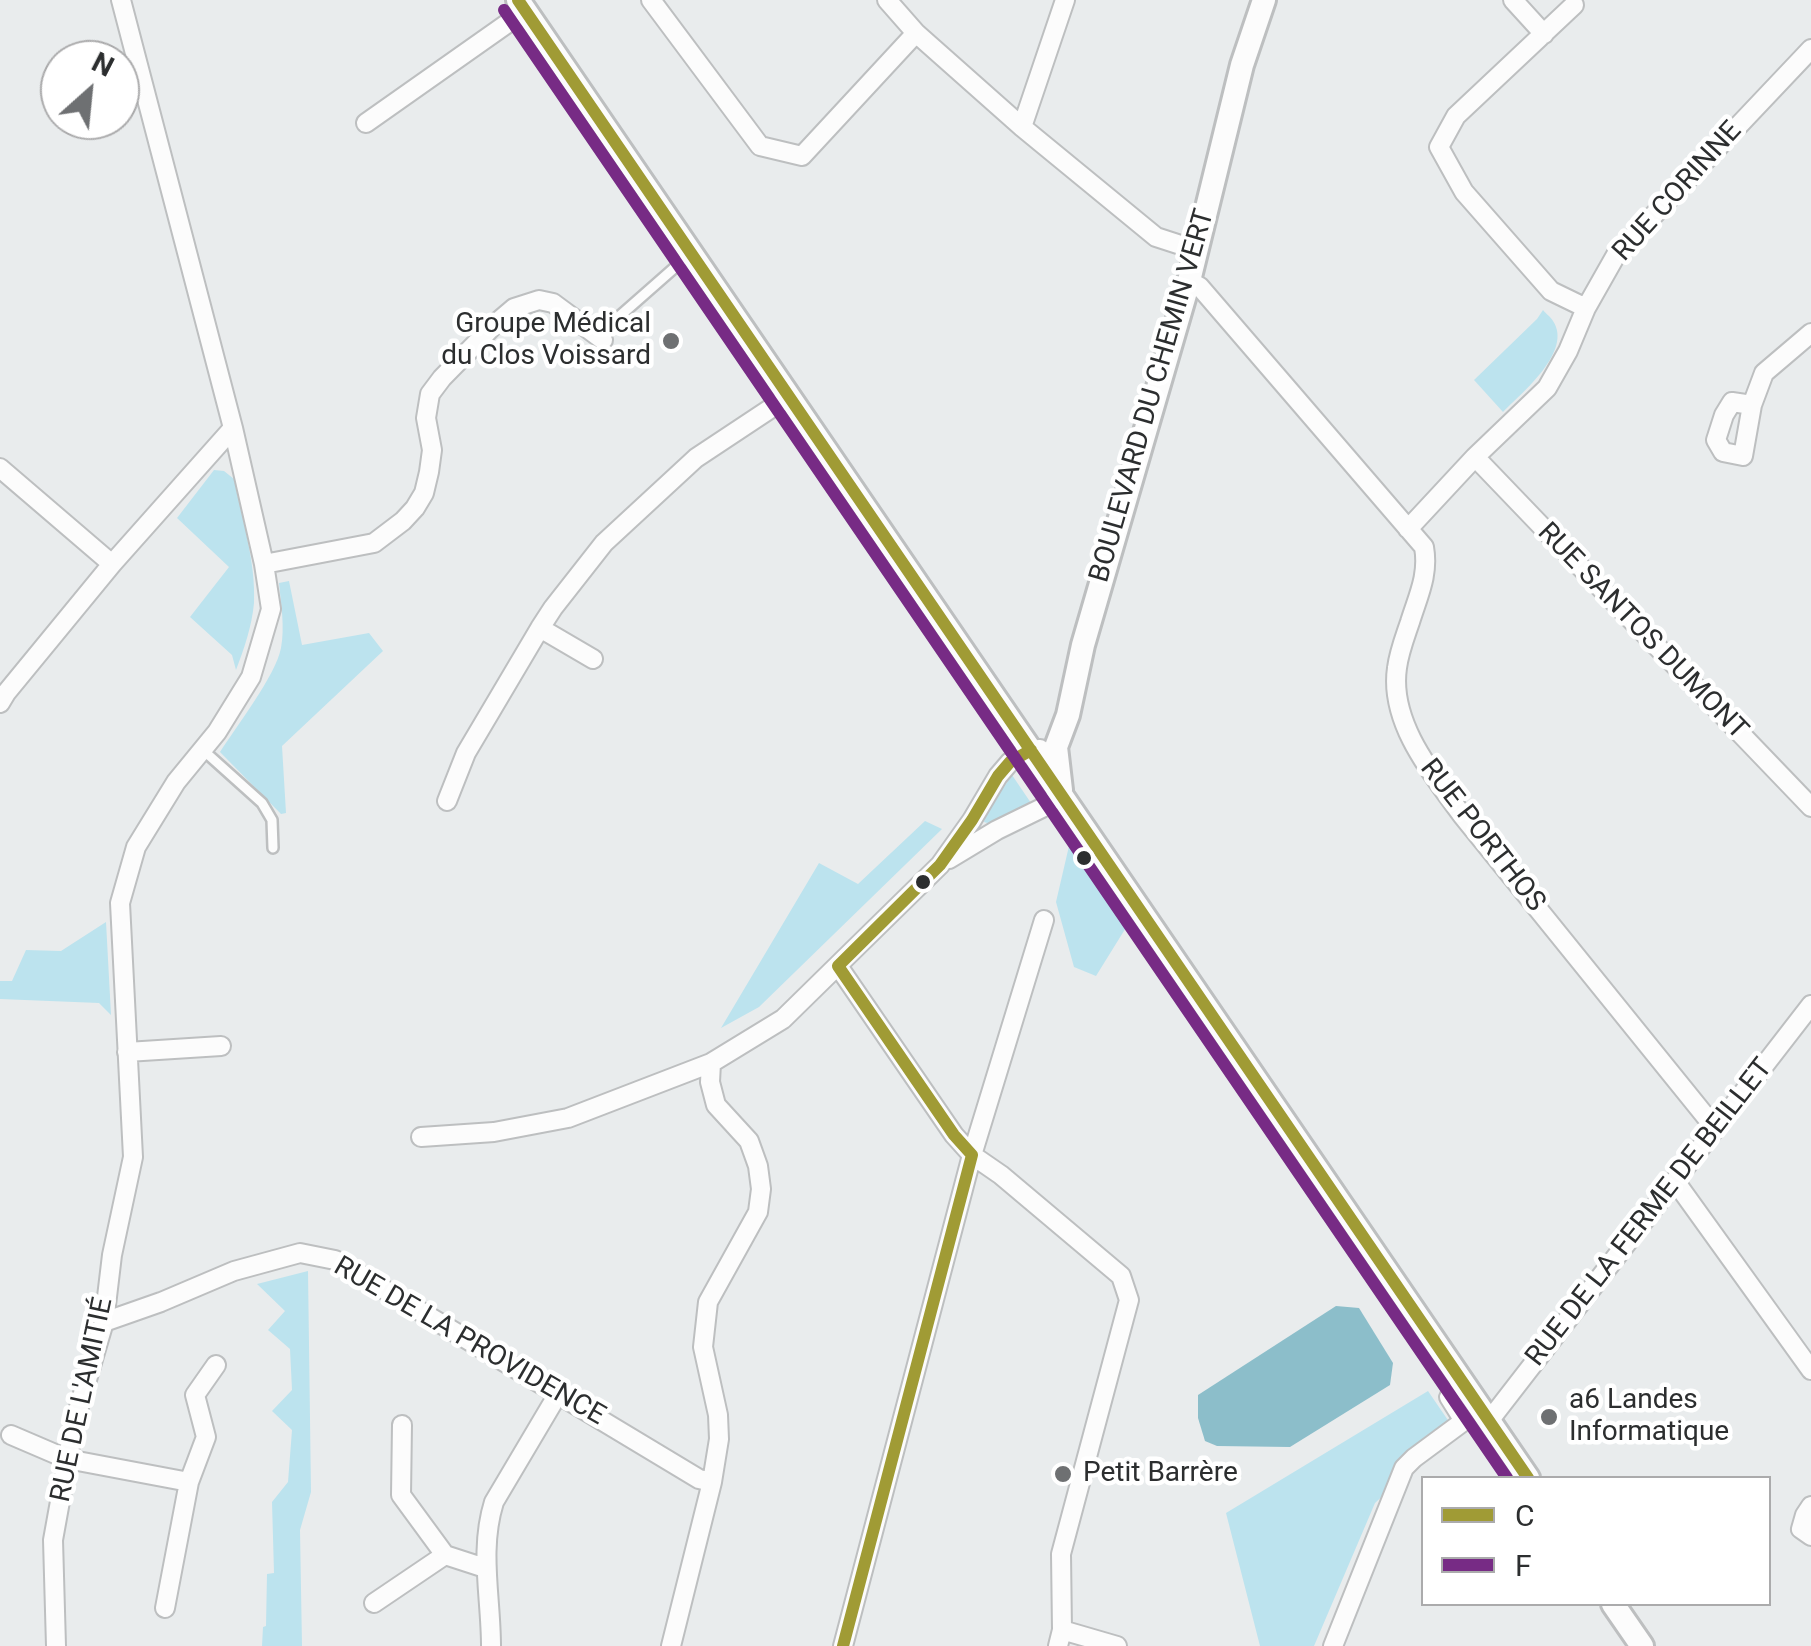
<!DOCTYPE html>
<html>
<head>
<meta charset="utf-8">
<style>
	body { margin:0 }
	#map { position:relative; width:1811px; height:1646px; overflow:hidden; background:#e9eced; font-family:Roboto,sans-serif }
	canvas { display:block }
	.legend { position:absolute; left:1421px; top:1476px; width:350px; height:130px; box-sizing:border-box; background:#fff; border:2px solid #ababac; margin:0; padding:12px 18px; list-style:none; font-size:30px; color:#2c2e2f }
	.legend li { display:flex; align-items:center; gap:20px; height:50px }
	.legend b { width:50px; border:2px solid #ababac }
	.north { position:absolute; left:40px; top:40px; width:100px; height:100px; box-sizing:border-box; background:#fff; border:2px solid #ababac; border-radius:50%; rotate:27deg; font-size:28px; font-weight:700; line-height:40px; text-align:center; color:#2c2e2f }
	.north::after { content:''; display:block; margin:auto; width:35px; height:45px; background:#6e7072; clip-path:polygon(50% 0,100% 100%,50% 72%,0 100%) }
</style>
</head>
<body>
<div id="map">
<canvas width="1811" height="1646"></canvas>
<ul class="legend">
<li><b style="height:12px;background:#a09b35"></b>C</li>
<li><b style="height:12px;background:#772b85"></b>F</li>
</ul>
<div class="north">N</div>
</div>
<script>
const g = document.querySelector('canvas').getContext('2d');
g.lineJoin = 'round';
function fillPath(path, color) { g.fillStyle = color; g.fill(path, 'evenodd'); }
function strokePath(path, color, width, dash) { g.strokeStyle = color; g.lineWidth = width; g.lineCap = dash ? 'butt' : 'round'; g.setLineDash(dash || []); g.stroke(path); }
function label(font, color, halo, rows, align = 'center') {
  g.font = font + ' Roboto,sans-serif'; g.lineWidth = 9; g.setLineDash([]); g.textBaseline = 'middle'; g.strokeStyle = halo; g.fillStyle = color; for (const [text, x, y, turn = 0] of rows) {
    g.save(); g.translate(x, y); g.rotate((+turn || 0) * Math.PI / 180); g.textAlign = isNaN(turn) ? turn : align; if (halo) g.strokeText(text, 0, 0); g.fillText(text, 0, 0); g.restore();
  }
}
fillPath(new Path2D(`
	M1543 310C1546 314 1551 317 1553 321 1573 351 1522 393 1503 412L1474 380 1537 319Z
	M214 470 224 471 234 479C242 519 256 562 254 603 252 626 244 649 236 670L232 655 190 617 229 567 177 518Z
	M289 581 302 645 369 633 383 651 282 746 286 813 281 814 220 752C236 727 276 675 281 648 285 627 281 604 279 583Z
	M1012 775 1031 803 991 824 984 822 985 815Z
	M925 821 942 829 759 1007 721 1028 819 863 858 884Z
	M1069 846 1080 859 1127 926 1096 976 1074 967 1056 902Z
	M106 922 111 1015 99 1003 0 999V981H12L26 950 61 951Z
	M308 1271 311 1492 300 1530 302 1646H262L263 1627 266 1626 267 1574 274 1573 272 1502 288 1482 292 1430 272 1411 292 1390 290 1349 268 1330 285 1311 257 1284Z
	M1428 1391 1454 1429 1375 1503 1314 1646H1260L1226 1513Z`), '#bce3ee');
fillPath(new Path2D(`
	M1336 1306 1359 1308 1393 1363 1390 1385 1290 1447 1217 1446 1205 1441 1198 1418V1395Z`), '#8cbeca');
const lane = new Path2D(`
	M614 321 689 255
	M203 750 262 803 272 820 273 848`);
const street = new Path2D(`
	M651 0 760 146 802 156 916 33
	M887 0 916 33 1022 127 1156 237 1196 250
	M1513 0 1544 34
	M1574 5 1456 116 1439 147 1464 192 1551 291 1586 308
	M366 123 525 11
	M1022 127 1065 0
	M1189 281 1200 287 1424 547C1429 575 1418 596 1410 622 1405 637 1399 652 1397 668 1389 722 1432 774 1462 815L1715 1128
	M1752 405 1732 402 1724 415 1716 440 1723 452 1743 456 1752 405 1764 373 1811 333
	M1475 457 1811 807
	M0 468 112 564
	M1408 529 1475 457 1547 388 1568 351 1586 308 1616 255 1811 49
	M264 564 374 543 403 521 415 508 424 493 429 472 432 450 426 418 430 394 442 378 494 325 514 308 539 300 553 303 603 340
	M540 628 593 659
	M0 703 6 693 112 564 233 428 121 0
	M447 801 466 753 540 628 553 608 604 543 696 458 788 397
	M949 859 997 830 1042 808 1061 794
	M1044 920 972 1155 1001 1175 1121 1276 1129 1300 1061 1554 1062 1630 1058 1646
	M838 966 954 1135 972 1155 843 1646
	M127 1052 221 1046
	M421 1137 494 1132 568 1118 711 1063 783 1019 940 865 972 820 998 776 1010 762 1031 750 1040 749
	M1675 1181 1811 1370
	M104 1322 161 1302 234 1271 300 1253 335 1260 699 1479 712 1482
	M1489 1421 1811 1005
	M402 1425 401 1495 445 1555 485 1568
	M11 1435 67 1459 189 1482 165 1608
	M189 1482 206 1437 195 1395 216 1365
	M1811 1506 1805 1515 1801 1529 1811 1536
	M374 1603 445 1555
	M1062 1630 1117 1646
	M56 1646 53 1540 74 1424 104 1322 112 1255 133 1157 120 903 136 847 176 782 217 732 251 677 271 609 264 564 233 428
	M491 1646C491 1597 479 1550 494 1502L558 1394
	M671 1646 712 1482 719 1439 718 1415 703 1347 708 1302 758 1212 761 1189 758 1166 749 1141 716 1105 710 1082 711 1063
	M1333 1646 1404 1468 1414 1458 1464 1421 1449 1397 1464 1385`);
const secondary = new Path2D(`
	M518 0 1528 1478
	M1061 790 1056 747 1068 715 1083 645 1189 281 1242 65 1264 0
	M1613 1604 1642 1646`);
strokePath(lane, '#bdbfc0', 14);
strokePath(street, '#bdbfc0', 22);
strokePath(secondary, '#bdbfc0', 28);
strokePath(lane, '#fcfcfc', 9);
strokePath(street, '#fcfcfc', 18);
strokePath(secondary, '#fcfcfc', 22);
strokePath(new Path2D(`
	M518 0 1528 1478
	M838 966 954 1135 972 1155 843 1646
	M838 966 940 865 972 820 998 776 1010 762 1031 750`), '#a09b35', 12);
strokePath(new Path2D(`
	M504 10 1507 1478`), '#772b85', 12);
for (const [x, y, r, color] of [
	[671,341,10,"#6e7072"],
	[1084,858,9,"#2c2e2f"],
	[923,882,9,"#2c2e2f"],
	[1549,1417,10,"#6e7072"],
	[1063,1474,10,"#6e7072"]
]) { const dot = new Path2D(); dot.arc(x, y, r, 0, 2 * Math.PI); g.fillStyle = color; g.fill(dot); strokePath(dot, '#fff', 4); }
label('28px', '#2c2e2f', '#fff', [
	["RUE CORINNE",1678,192,-48],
	["BOULEVARD DU CHEMIN VERT",1153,396,-74],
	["RUE SANTOS DUMONT",1642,632,46],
	["RUE PORTHOS",1482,836,52],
	["RUE DE LA FERME DE BEILLET",1650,1213,-52],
	["RUE DE LA PROVIDENCE",469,1342,30],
	["RUE DE L'AMITIÉ",83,1400,-78]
]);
label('28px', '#2c2e2f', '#fff', [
	["Groupe Médical",651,325,"right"],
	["du Clos Voissard",651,357,"right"],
	["a6 Landes",1569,1401],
	["Informatique",1569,1433],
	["Petit Barrère",1083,1474]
], 'left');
</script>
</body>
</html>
